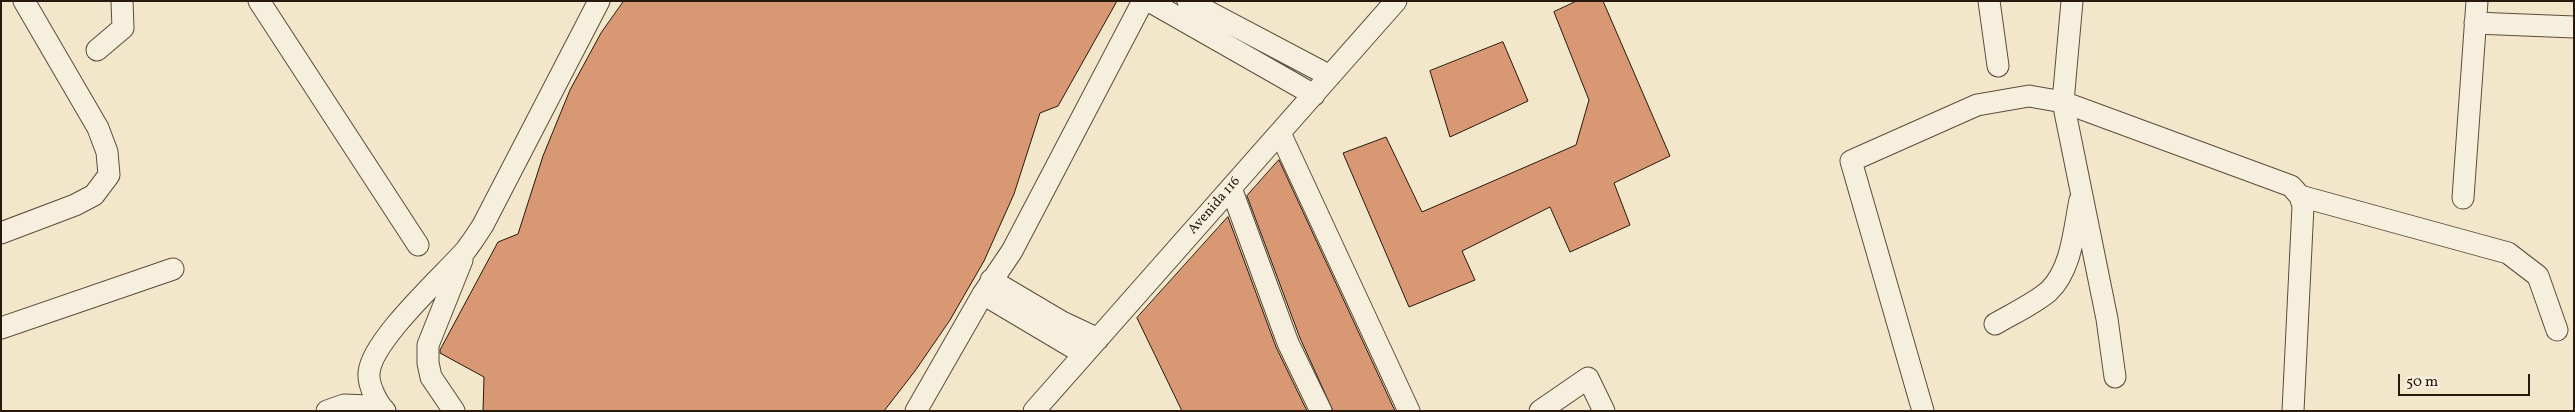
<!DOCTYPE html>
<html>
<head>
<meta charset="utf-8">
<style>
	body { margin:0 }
	#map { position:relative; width:2575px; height:412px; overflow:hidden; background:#f2e7ca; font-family:Vollkorn,serif }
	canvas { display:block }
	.frame { position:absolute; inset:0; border:2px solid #29180c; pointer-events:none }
	.scale { position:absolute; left:2398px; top:374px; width:132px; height:22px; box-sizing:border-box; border:2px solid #29180c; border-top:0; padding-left:6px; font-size:15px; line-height:18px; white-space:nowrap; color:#29180c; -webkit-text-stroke:4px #f7efdd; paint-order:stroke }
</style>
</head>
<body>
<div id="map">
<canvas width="2575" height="412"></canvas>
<div class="frame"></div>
<div class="scale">50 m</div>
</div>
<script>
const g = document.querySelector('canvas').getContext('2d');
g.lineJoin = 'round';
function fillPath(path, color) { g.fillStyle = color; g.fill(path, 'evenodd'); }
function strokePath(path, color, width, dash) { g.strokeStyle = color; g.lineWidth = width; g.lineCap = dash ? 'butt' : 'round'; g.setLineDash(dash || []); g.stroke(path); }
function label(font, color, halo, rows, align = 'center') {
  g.font = font + ' Vollkorn,serif'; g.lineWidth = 4; g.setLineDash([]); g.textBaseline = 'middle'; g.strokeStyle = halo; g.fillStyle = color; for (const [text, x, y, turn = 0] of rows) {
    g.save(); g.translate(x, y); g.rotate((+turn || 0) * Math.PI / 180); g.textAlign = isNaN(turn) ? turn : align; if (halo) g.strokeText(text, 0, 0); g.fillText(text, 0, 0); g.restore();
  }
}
const building = new Path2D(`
	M624 1H1117L1058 106 1040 113 1014 194 984 261 950 320 915 371 884 411H483L484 377 440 353V350L498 242 518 234 543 156 570 90 601 33Z
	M1577 1H1603L1670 156 1614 183 1630 225 1570 252 1550 207 1462 251 1475 280 1409 307 1343 153 1386 137 1422 212 1576 145 1589 100 1554 12Z
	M1503 42 1528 101 1450 137 1430 71Z
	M1279 160 1395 411H1333L1300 338 1247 196Z
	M1228 217 1276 347 1307 411H1182L1137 318Z`);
fillPath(building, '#d99874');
strokePath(building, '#29180c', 1);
const minor = new Path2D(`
	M259 1 418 245
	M1149 1 1314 95
	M1188 1 1330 76
	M1989 1 1998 66
	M2072 1 2063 102 2291 186 2300 196 2303 206 2293 411
	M2475 23 2574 27
	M97 50 123 28 122 1
	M1280 133 1409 411
	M1231 188 1288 343 1321 411
	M2300 196 2508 253 2538 276 2557 330
	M2463 198 2477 1
	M1 233 75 205 94 195 109 175 107 152 98 128 24 1
	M991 280 1062 322 1098 339
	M983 294 1084 354
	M1995 324C2012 314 2034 304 2049 291 2072 269 2074 229 2080 200
	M1 328 173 269
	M327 411 344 405 369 406
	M385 411C377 403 368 385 369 373 371 341 443 276 466 250 472 242 478 233 483 225L599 1
	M454 411 431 377 428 363V345L462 260
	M916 411 983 294 1012 251 1143 1
	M1034 411 1396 1
	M1540 411 1588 378 1604 411
	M1923 411 1851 161 1977 105 2029 96 2063 102 2107 319 2115 377`);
strokePath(minor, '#5b4c3c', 23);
strokePath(minor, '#f7efdd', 21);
label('14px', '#29180c', '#f7efdd', [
	["Avenida 116",1215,206,-49]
]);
</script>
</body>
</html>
